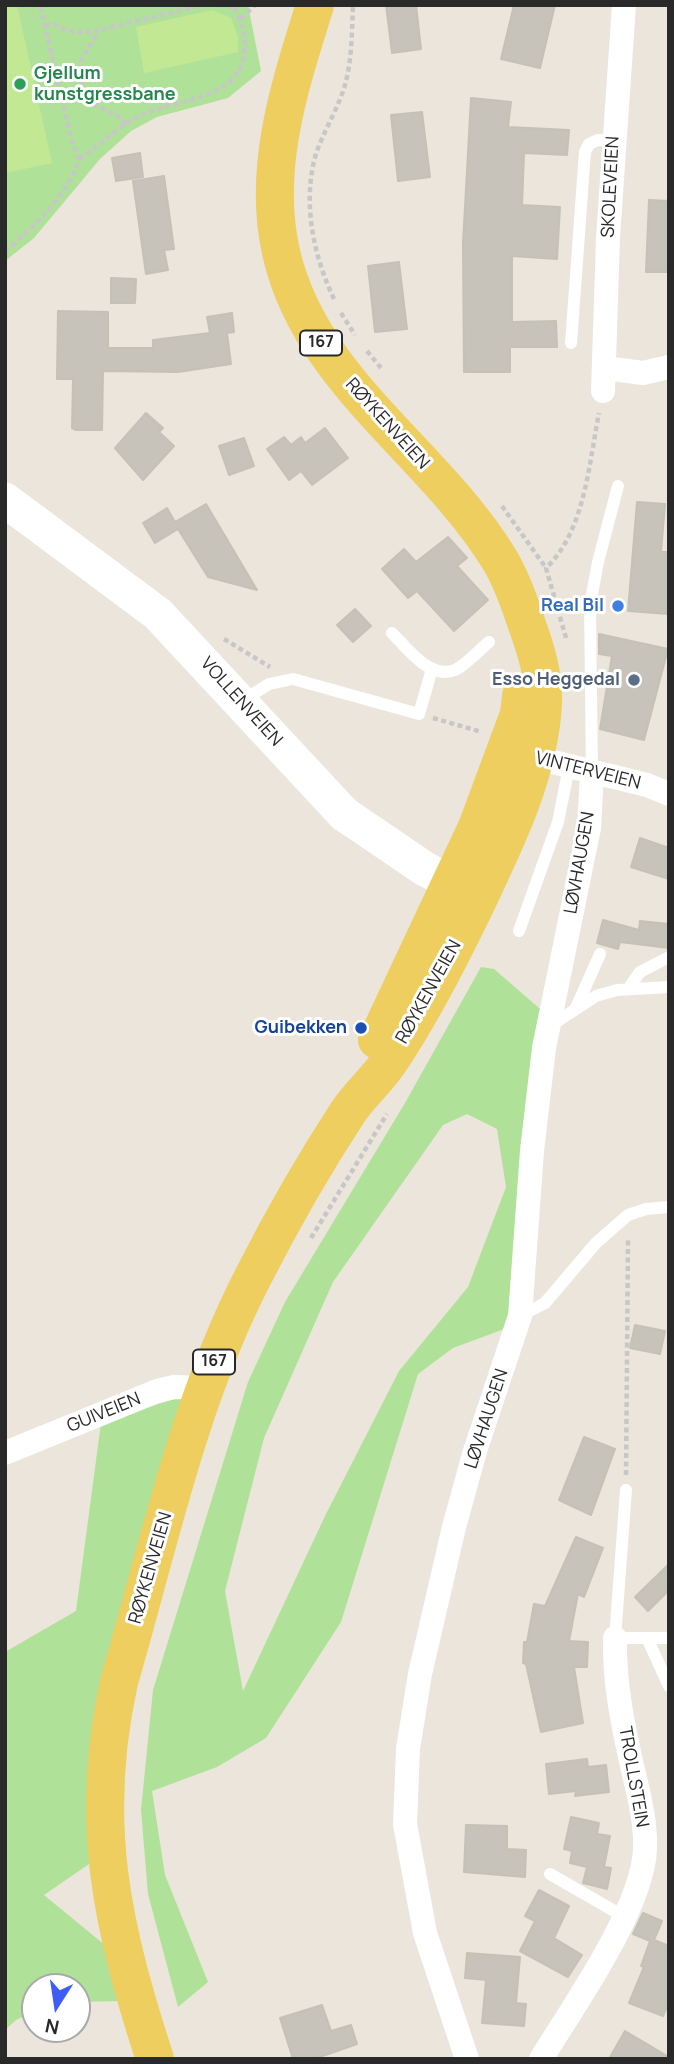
<!DOCTYPE html>
<html>
<head>
<meta charset="utf-8">
<style>
	body { margin:0 }
	#map { position:relative; width:674px; height:2064px; overflow:hidden; background:#ebe5db; font-family:Manrope,sans-serif }
	canvas { display:block }
	.frame { position:absolute; inset:0; border:7px solid #292929; pointer-events:none }
	.north { position:absolute; left:21px; top:1973px; width:70px; height:70px; box-sizing:border-box; background:#fff; border:2px solid #a9a9a9; border-radius:50%; rotate:192deg; font-size:19px; font-weight:700; line-height:28px; text-align:center; color:#292929 }
	.north::after { content:''; display:block; margin:auto; width:24px; height:32px; background:#3e5df6; clip-path:polygon(50% 0,100% 100%,50% 72%,0 100%) }
</style>
</head>
<body>
<div id="map">
<canvas width="674" height="2064"></canvas>
<div class="frame"></div>
<div class="north">N</div>
</div>
<script>
const g = document.querySelector('canvas').getContext('2d');
g.lineJoin = 'round';
function fillPath(path, color) { g.fillStyle = color; g.fill(path, 'evenodd'); }
function strokePath(path, color, width, dash) { g.strokeStyle = color; g.lineWidth = width; g.lineCap = dash ? 'butt' : 'round'; g.setLineDash(dash || []); g.stroke(path); }
function label(font, color, halo, rows, align = 'center') {
  g.font = font + ' Manrope,sans-serif'; g.lineWidth = 6; g.setLineDash([]); g.textBaseline = 'middle'; g.strokeStyle = halo; g.fillStyle = color; for (const [text, x, y, turn = 0] of rows) {
    g.save(); g.translate(x, y); g.rotate((+turn || 0) * Math.PI / 180); g.textAlign = isNaN(turn) ? turn : align; if (halo) g.strokeText(text, 0, 0); g.fillText(text, 0, 0); g.restore();
  }
}
fillPath(new Path2D(`
	M5 5H248L261 71 228 98 157 117 131 131 100 159 34 238 5 261Z
	M481 967 494 969 547 1015 507 1328 453 1348 418 1374 341 1622 266 1738 217 1767 152 1791 165 1875 208 1982 178 2007 148 1894 141 1810 153 1690 248 1382 285 1302 405 1103ZM467 1114 497 1129 506 1187 468 1287 399 1371 326 1514 243 1691 225 1591 264 1438 333 1282 443 1125Z
	M186 1395 92 1862 44 1895 106 1946 122 2001 77 2002V1987H35V2011L16 2020 5 2030V1652L76 1611 101 1423Z`), '#b0e199');
fillPath(new Path2D(`
	M5 5H17L52 163 5 173Z
	M212 10 231 18 238 37V52L144 73 136 27Z`), '#c3e894');
const building = new Path2D(`
	M386 5H416L421 49 392 53Z
	M514 5H555L540 68 501 59Z
	M471 98 511 102 508 127 569 130 567 155 524 153 522 205 560 207 557 259 512 256V322L556 321 557 347H510V372H464L463 243Z
	M422 112 430 177 398 181 391 115Z
	M140 153 143 177 116 181 112 158Z
	M164 176 174 249 164 250 168 270 146 274 133 181Z
	M649 200 669 201V272H646Z
	M399 262 407 329 375 332 368 266Z
	M111 278 136 279 135 303H111Z
	M58 311 108 312V348H153V340L210 333 207 317 232 313 234 332 227 333 231 364 178 372 103 371 102 430H76L72 428 73 379H57Z
	M146 413 163 428 159 432 174 446 143 480 115 448Z
	M325 428 348 458 312 485 301 471 289 480 267 449 284 437 291 445 301 437 305 443Z
	M244 438 254 466 229 475 219 446Z
	M637 502 665 504 661 552H669V614L628 611Z
	M206 504 257 590 208 577 178 529 155 543 143 523 167 508 175 522Z
	M448 537 467 558 457 566 488 600 454 631 417 591 408 598 382 569 404 549 416 562Z
	M355 609 371 626 353 642 337 625Z
	M599 634 668 649 644 740 600 729 612 656 599 654Z
	M640 838 669 848V879L631 867Z
	M603 920 639 930 640 921 669 924V948L620 942 618 949 597 943Z
	M635 1325 665 1331 660 1354 630 1348Z
	M584 1437 615 1449 591 1515 559 1500Z
	M576 1537 603 1548 584 1597 578 1594 569 1641 588 1642 587 1667H574L583 1723 541 1732 526 1664 523 1663 524 1642H527L534 1604 545 1606Z
	M669 1564V1590L648 1611 635 1597Z
	M587 1759 588 1767 606 1765 609 1792 575 1796 576 1791 549 1794 546 1764Z
	M571 1817 599 1823 597 1834 610 1836 604 1867 611 1868 607 1889 583 1883 587 1867 570 1863 572 1851 564 1849Z
	M466 1825 507 1826V1849L526 1850 525 1877 464 1872Z
	M539 1890 569 1906 554 1938 582 1955 568 1977 520 1951 535 1921 525 1916Z
	M643 1913 662 1921 654 1940 669 1946V2002L663 2016 629 2003 644 1967 641 1966 650 1941 633 1934Z
	M467 1953 520 1957 516 2003 526 2004 524 2026 482 2023 486 1980 465 1978Z
	M322 2005 331 2031 351 2025 357 2044 314 2059H293L280 2018Z
	M625 2031 669 2057V2059H609Z`);
fillPath(building, '#c7c3ba');
strokePath(building, '#c6c1b5', 2);
strokePath(new Path2D(`
	M219 5 233 7
	M241 19 255 5
	M45 25 54 24C68 33 79 33 95 31
	M126 124 118 116 91 103 82 88 81 60 96 36 95 31 203 5
	M79 159C101 145 118 126 141 115 173 100 237 100 244 56 247 35 242 23 233 5
	M5 251C34 227 68 195 79 159L72 142 40 5
	M334 299C313 255 302 201 316 154 324 130 338 109 345 85 352 60 352 31 353 5
	M341 313 355 335
	M367 351 381 368
	M502 506 546 568
	M566 638 546 568C585 531 589 463 599 413
	M224 639 270 667
	M433 718 482 732
	M311 1238 387 1114
	M626 1475 628 1239`), '#c7c7c7', 4.5, [5, 3.5]);
strokePath(new Path2D(`
	M571 343 585 152 589 144 598 140 614 141
	M392 633C407 648 430 680 455 670 466 665 479 650 489 642
	M242 701 269 684 293 679 419 714 432 669
	M592 773 590 605 598 562 618 486
	M519 931 558 822 569 767
	M628 989 640 972 669 957
	M576 1008 600 954
	M550 1026 596 996 617 990 669 987
	M520 1316 545 1303 596 1243 628 1215 646 1209 669 1207
	M626 1490 615 1638H669
	M647 1638 669 1686
	M550 1874 623 1916`), '#fff', 12);
strokePath(new Path2D(`
	M605 368 643 373 669 367
	M603 391 608 238 624 5
	M520 754 647 785 669 794
	M5 1453 157 1391 174 1387 205 1388
	M467 2059 425 1933 405 1824 408 1749 420 1674 454 1527 475 1451 520 1316 532 1151 544 1048 589 828 592 773
	M541 2059C573 2007 643 1908 645 1849 646 1823 639 1795 633 1770 623 1726 614 1683 615 1638`), '#fff', 24);
strokePath(new Path2D(`
	M5 500 158 614 344 814 425 869 476 895`), '#fff', 35);
strokePath(new Path2D(`
	M377 1040 477 827 519 714 521 696
	M155 2059C112 1927 88 1821 119 1682 159 1545 188 1402 254 1275 282 1220 314 1164 348 1112 360 1094 377 1080 389 1062 422 1013 449 960 475 906 505 843 539 775 543 704 544 674 536 650 526 622 519 601 512 581 501 562 436 453 310 382 281 252 262 168 290 85 315 5`), '#edce5e', 38);
for (const [x, y, r, color] of [
	[20,84,7,"#2e9e5b"],
	[618,606,7,"#3f7fe0"],
	[634,680,7,"#5c6f8a"],
	[361,1028,7,"#1a4fb4"]
]) { const dot = new Path2D(); dot.arc(x, y, r, 0, 2 * Math.PI); g.fillStyle = color; g.fill(dot); strokePath(dot, '#fff', 2.5); }
for (const [x, y, w] of [
	[321,343,42],
	[214,1362,42]
]) { const box = new Path2D(); box.roundRect(x - w / 2, y - 12.5, w, 25, 5); g.fillStyle = '#fff'; g.fill(box); strokePath(box, '#292929', 2); }
label('bold 16px', '#292929', null, [
	["167",321,343],
	["167",214,1362]
]);
label('bold 18px', '#27864d', '#fff', [
	["Gjellum",34,74],
	["kunstgressbane",34,95]
], 'left');
label('18px', '#292929', '#fff', [
	["SKOLEVEIEN",611,187,-87],
	["RØYKENVEIEN",387,424,48],
	["VOLLENVEIEN",241,702,48],
	["VINTERVEIEN",588,771,14],
	["LØVHAUGEN",580,863,-80],
	["RØYKENVEIEN",429,992,-61],
	["GUIVEIEN",104,1413,-22],
	["LØVHAUGEN",487,1419,-72],
	["RØYKENVEIEN",151,1568,-74],
	["TROLLSTEIN",633,1777,80]
]);
label('bold 18px', '#366cbe', '#fff', [
	["Real Bil",604,606]
], 'right');
label('bold 18px', '#4e5e75', '#fff', [
	["Esso Heggedal",620,680]
], 'right');
label('bold 18px', '#164399', '#fff', [
	["Guibekken",347,1028]
], 'right');
</script>
</body>
</html>
